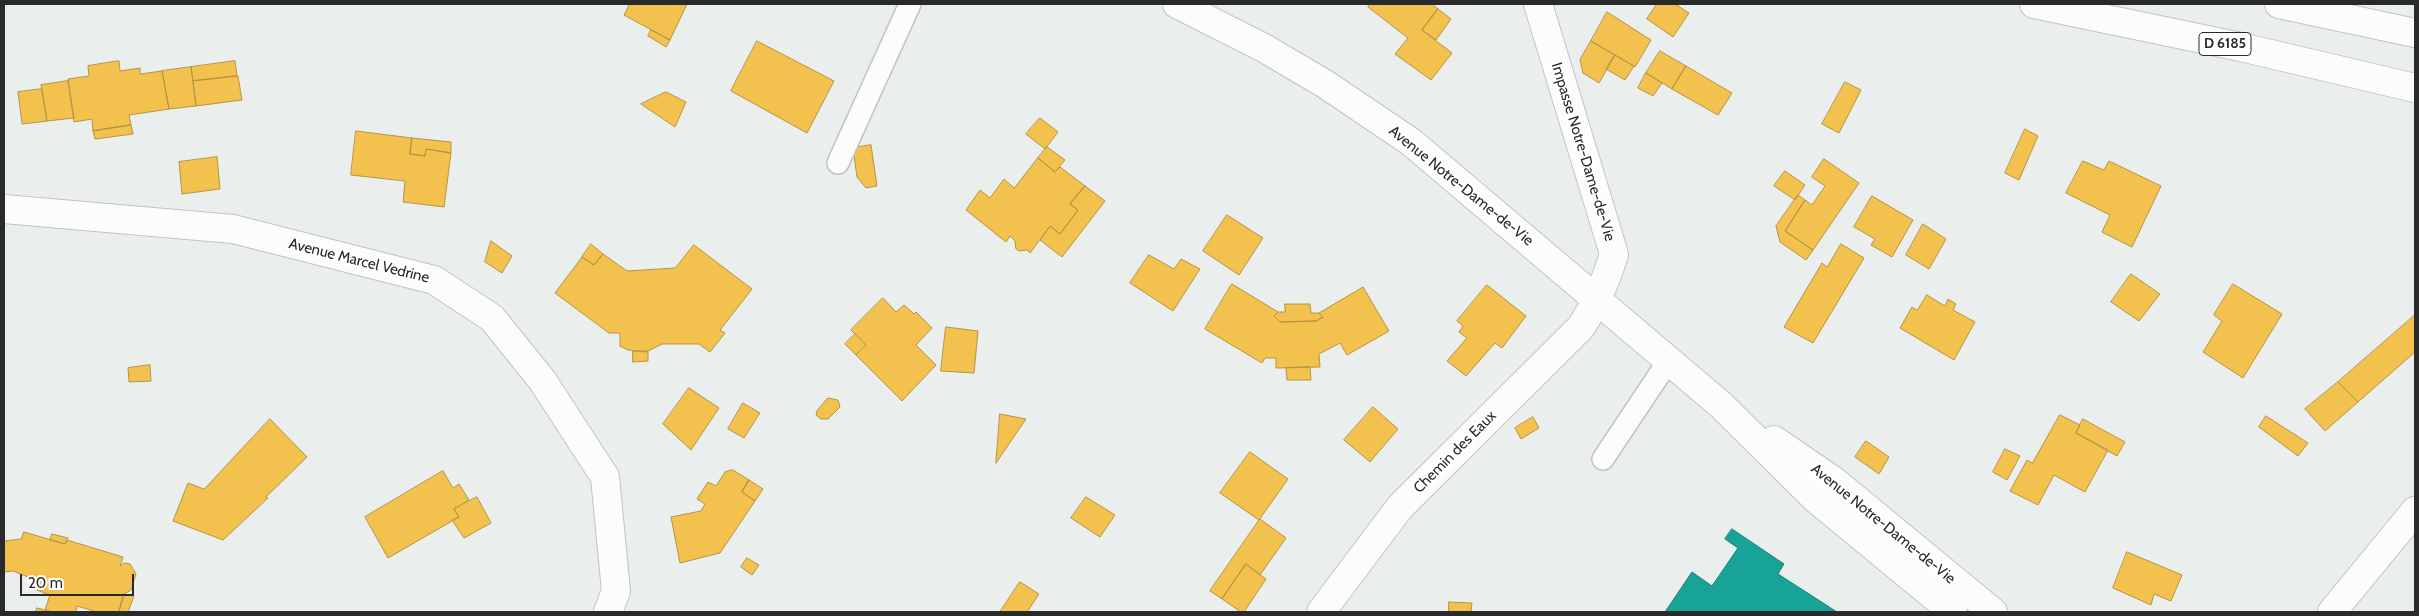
<!DOCTYPE html>
<html>
<head>
<meta charset="utf-8">
<style>
	body { margin:0 }
	#map { position:relative; width:2419px; height:616px; overflow:hidden; background:#eaeeed; font-family:Cabin,sans-serif }
	canvas { display:block }
	.frame { position:absolute; inset:0; border:5px solid #282b2a; pointer-events:none }
	.scale { position:absolute; left:20px; top:574px; width:114px; height:22px; box-sizing:border-box; border:2px solid #282b2a; border-top:0; padding-left:6px; font-size:15px; line-height:18px; white-space:nowrap; color:#282b2a; -webkit-text-stroke:4px #fff; paint-order:stroke }
</style>
</head>
<body>
<div id="map">
<canvas width="2419" height="616"></canvas>
<div class="frame"></div>
<div class="scale">20 m</div>
</div>
<script>
const g = document.querySelector('canvas').getContext('2d');
g.lineJoin = 'round';
function fillPath(path, color) { g.fillStyle = color; g.fill(path, 'evenodd'); }
function strokePath(path, color, width, dash) { g.strokeStyle = color; g.lineWidth = width; g.lineCap = dash ? 'butt' : 'round'; g.setLineDash(dash || []); g.stroke(path); }
function label(font, color, halo, rows, align = 'center') {
  g.font = font + ' Cabin,sans-serif'; g.lineWidth = 5; g.setLineDash([]); g.textBaseline = 'middle'; g.strokeStyle = halo; g.fillStyle = color; for (const [text, x, y, turn = 0] of rows) {
    g.save(); g.translate(x, y); g.rotate((+turn || 0) * Math.PI / 180); g.textAlign = isNaN(turn) ? turn : align; if (halo) g.strokeText(text, 0, 0); g.fillText(text, 0, 0); g.restore();
  }
}
const homes = new Path2D(`
	M627 4H687L670 40 624 15 629 5Z
	M1370 4H1432L1438 9 1422 30 1452 53 1431 80 1395 54 1408 38 1368 7Z
	M1657 4H1675L1689 13 1673 37 1647 19Z
	M1438 9 1451 19 1436 40 1422 30Z
	M1607 12 1651 40 1635 67 1591 41Z
	M651 30 670 40 666 47 648 36Z
	M757 41 834 81 807 133 731 91Z
	M1591 41 1615 55 1599 83 1583 73 1580 60Z
	M1660 51 1686 66 1672 89 1646 73Z
	M1615 55 1634 66 1625 80 1606 69Z
	M119 61 120 71 140 68V74L162 71 169 109 129 115 131 125 93 131 92 119 74 122 68 79 89 76 88 66Z
	M235 61 237 76 193 81 191 67Z
	M1686 66 1732 93 1718 115 1672 89Z
	M191 67 196 106 169 109 162 71Z
	M1646 73 1662 83 1653 96 1638 88Z
	M238 76 242 100 196 106 193 81Z
	M68 81 74 118 47 121 41 85Z
	M1845 82 1861 90 1839 133 1822 124Z
	M42 89 47 121 22 124 18 92Z
	M666 92 686 102 675 127 641 104Z
	M1040 118 1058 132 1045 149 1026 134Z
	M131 125 133 134 95 139 93 131Z
	M2025 129 2038 136 2019 180 2005 173Z
	M356 131 412 138 410 154 425 156 426 149 451 153 444 207 403 202 405 181 351 175Z
	M412 138 451 142V153L426 149 425 156 410 154Z
	M871 145 877 186 866 188 857 177 853 148Z
	M1047 147 1065 160 1055 172 1038 158Z
	M217 157 220 189 182 194 179 162Z
	M1038 158 1055 172 1060 167 1085 186 1070 204 1078 210 1060 234 1050 226 1030 253 1027 250 1019 251 1016 249 1015 241 1010 236 1006 242 966 210 980 190 990 198 1004 179 1014 188Z
	M1824 159 1859 183 1813 250 1785 231 1805 200 1812 205 1825 186 1812 177Z
	M2083 161 2104 170 2109 161 2161 186 2132 247 2102 232 2110 215 2066 193Z
	M1785 171 1805 185 1795 200 1774 186Z
	M1085 186 1105 201 1062 257 1040 240 1050 226 1060 234 1078 210 1070 204Z
	M1798 195 1805 200 1785 231 1813 250 1806 260 1780 242 1776 226Z
	M1872 196 1913 220 1892 257 1871 245 1875 239 1854 227Z
	M1227 215 1263 238 1239 275 1203 251Z
	M1923 224 1946 239 1929 269 1906 255Z
	M491 241 512 256 502 273 485 262Z
	M591 244 603 254 594 265 582 257Z
	M1841 244 1864 258 1813 343 1784 327 1822 263 1827 267Z
	M694 245 752 289 720 330 725 333 710 352 699 344H662L646 352 628 350 620 346V333H609L555 293 582 257 594 265 603 254 627 271 675 268Z
	M1149 255 1174 269 1181 259 1200 269 1173 311 1130 283Z
	M2131 274 2160 294 2139 321 2111 302Z
	M1232 284 1278 312 1274 316 1280 322 1316 321 1323 317 1319 313 1363 287 1389 331 1347 355 1340 343 1319 354 1320 367 1276 368V358H1265L1262 363 1205 329Z
	M2233 284 2282 314 2243 378 2203 352 2222 321 2214 315Z
	M1487 285 1526 316 1502 348 1495 343 1466 376 1447 361 1467 338 1459 332 1463 326 1457 321Z
	M1927 295 1945 306 1948 299 1956 304 1953 310 1975 322 1954 360 1900 328 1912 307 1917 310Z
	M883 298 896 312 904 305 914 314 916 312 932 328 916 345 936 365 902 401 856 355 866 345 851 330Z
	M1285 304H1310L1311 313H1319L1323 317 1316 321 1280 322 1274 316 1278 312H1285Z
	M2415 315V352L2358 402 2338 382Z
	M946 327 978 331 974 373 941 371Z
	M855 334 866 345 856 355 845 344Z
	M633 351H648V361L633 362Z
	M150 365 151 381 129 382 128 368Z
	M1310 367 1311 380H1287L1286 368Z
	M2338 382 2358 402 2325 431 2305 409Z
	M689 388 719 408 691 450 663 424Z
	M828 398 838 400 840 407 828 419H821L816 415 817 411Z
	M743 403 760 413 744 438 728 429Z
	M1373 407 1398 429 1370 462 1344 440Z
	M1000 414 1026 419 996 463Z
	M2060 415 2080 425 2076 433 2108 450 2085 492 2054 475 2038 505 2010 491 2027 460 2032 463Z
	M2266 416 2308 443 2298 456 2259 427Z
	M1533 417 1539 428 1521 439 1515 428Z
	M270 419 307 457 266 497 268 498 223 540 173 521 188 483 204 489Z
	M2083 419 2125 442 2117 456 2076 433Z
	M1866 441 1889 457 1879 474 1855 457Z
	M2005 449 2020 456 2007 480 1993 472Z
	M1250 452 1288 479 1259 520 1220 493Z
	M733 470 749 480 742 492 755 501 720 553 680 563 671 517 701 511 705 504 697 499 708 482 716 486 725 472Z
	M443 471 453 488 459 484 469 500 454 509 459 517 388 558 365 517Z
	M749 480 763 489 755 501 742 492Z
	M477 497 491 523 464 538 452 520 459 517 454 509Z
	M1086 497 1115 515 1100 537 1071 518Z
	M1260 519 1286 538 1260 575 1246 564 1222 599 1210 591Z
	M24 532 65 544 67 540 123 557 120 566 124 563 130 564 136 574 131 590 124 594 119 612H97L77 606 76 612H52L45 610 50 595 31 588 33 579 13 571 4 572V541L21 539Z
	M52 534 68 538 65 544 50 540Z
	M2127 552 2182 575 2171 601 2154 594 2151 605 2113 588Z
	M747 558 759 565 752 575 741 567Z
	M1246 564 1266 579 1244 612H1241L1222 599Z
	M1020 582 1039 594 1027 612H1000Z
	M124 594 134 596 128 612H119Z
	M1449 602 1472 603 1471 612H1449Z
	M37 608 45 610 52 612H36Z`);
fillPath(homes, '#f2c14e');
strokePath(homes, '#b59443', 1);
const public = new Path2D(`
	M1732 529 1784 564 1778 574 1837 612H1665L1692 572 1712 586 1738 548 1725 539Z`);
fillPath(public, '#17a398');
strokePath(public, '#1c7f77', 1);
const service = new Path2D(`
	M838 163 910 4
	M1603 459 1669 360`);
const minor = new Path2D(`
	M4 209 233 229 434 280 492 318 542 380 605 477 616 591 608 612
	M1321 612 1400 507 1581 327C1597 303 1606 281 1614 254L1538 4`);
const tertiary = new Path2D(`
	M1177 4 1264 48 1325 84 1411 142 1721 405 1817 500 1953 612
	M1774 440 1834 481 1993 612`);
const secondary = new Path2D(`
	M2332 612 2415 511`);
const trunk = new Path2D(`
	M2034 4 2241 47 2415 88
	M2279 4 2415 33`);
strokePath(service, '#c2c4c4', 24);
strokePath(minor, '#c2c4c4', 30);
strokePath(tertiary, '#c2c4c4', 30);
strokePath(secondary, '#c2c4c4', 30);
strokePath(trunk, '#c2c4c4', 30);
strokePath(service, '#fcfcfc', 21);
strokePath(minor, '#fcfcfc', 28);
strokePath(tertiary, '#fcfcfc', 28);
strokePath(secondary, '#fcfcfc', 28);
strokePath(trunk, '#fcfcfc', 28);
for (const [x, y, w] of [
	[2225,44,52]
]) { const box = new Path2D(); box.roundRect(x - w / 2, y - 11.5, w, 23, 4); g.fillStyle = '#fff'; g.fill(box); strokePath(box, '#282b2a', 1); }
label('bold 14px', '#282b2a', null, [
	["D 6185",2225,44]
]);
label('15px', '#282b2a', '#fff', [
	["Impasse Notre-Dame-de-Vie",1583,152,73],
	["Avenue Notre-Dame-de-Vie",1461,186,39],
	["Avenue Marcel Vedrine",359,261,14],
	["Chemin des Eaux",1455,452,-45],
	["Avenue Notre-Dame-de-Vie",1883,524,39]
]);
</script>
</body>
</html>
